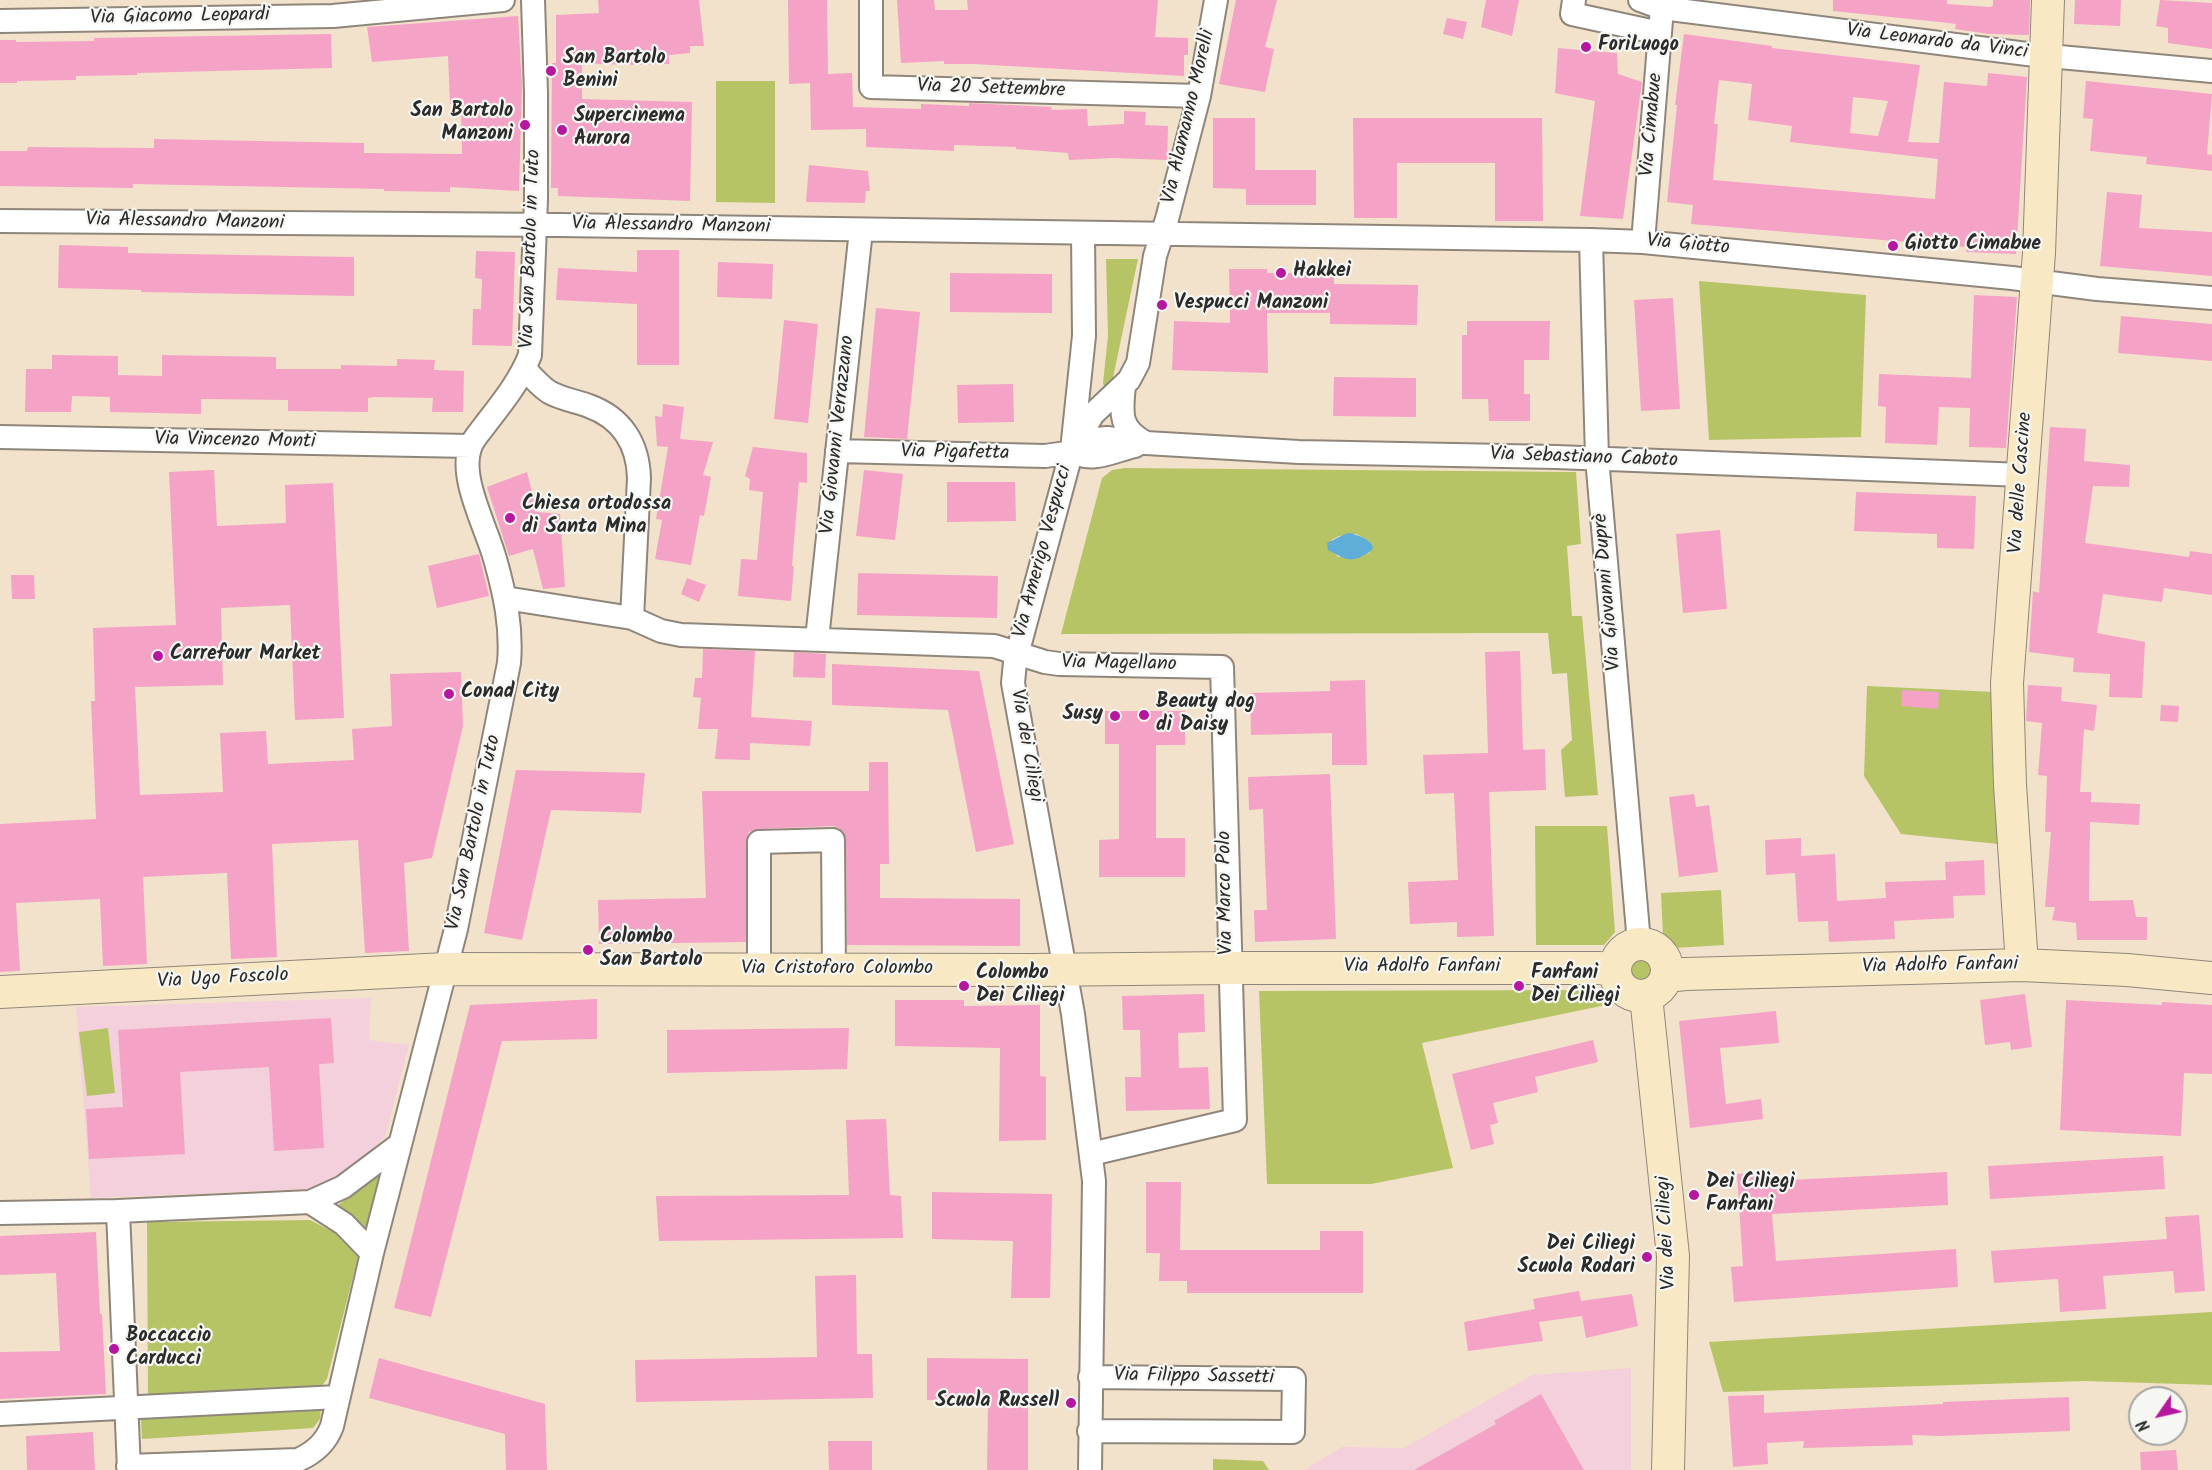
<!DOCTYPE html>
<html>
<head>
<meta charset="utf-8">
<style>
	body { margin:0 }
	#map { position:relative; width:2212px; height:1470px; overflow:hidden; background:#f3e2cb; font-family:Kalam,sans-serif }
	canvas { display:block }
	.north { position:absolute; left:2128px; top:1386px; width:60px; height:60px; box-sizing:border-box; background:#f6f6f2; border:2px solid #a5a5a2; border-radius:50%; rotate:236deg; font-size:16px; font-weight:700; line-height:24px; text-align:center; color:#2b2b2b }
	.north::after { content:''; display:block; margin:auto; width:21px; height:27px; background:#b5179e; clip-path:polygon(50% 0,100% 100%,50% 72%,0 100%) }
</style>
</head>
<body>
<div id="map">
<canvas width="2212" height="1470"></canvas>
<div class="north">N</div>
</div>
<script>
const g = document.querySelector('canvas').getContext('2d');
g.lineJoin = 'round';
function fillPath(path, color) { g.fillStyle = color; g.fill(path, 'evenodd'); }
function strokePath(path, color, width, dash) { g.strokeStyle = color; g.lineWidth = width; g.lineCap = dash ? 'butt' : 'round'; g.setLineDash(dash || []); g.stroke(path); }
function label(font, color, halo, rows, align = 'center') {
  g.font = font + ' Kalam,sans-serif'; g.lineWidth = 4.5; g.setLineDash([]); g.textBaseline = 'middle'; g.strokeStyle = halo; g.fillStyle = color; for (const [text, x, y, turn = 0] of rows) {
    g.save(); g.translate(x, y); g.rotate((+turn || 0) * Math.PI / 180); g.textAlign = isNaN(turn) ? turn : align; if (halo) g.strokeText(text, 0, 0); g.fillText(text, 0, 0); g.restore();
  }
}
fillPath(new Path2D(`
	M371 998 369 1040 409 1045 385 1137 344 1175 310 1189 91 1198 76 1007Z
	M1631 1368V1470H1304L1342 1447 1404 1448 1532 1375Z`), '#f4cfdc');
fillPath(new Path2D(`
	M716 81H775V203L716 202Z
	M1106 259H1138L1111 387 1104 386 1103 383 1108 336Z
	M1699 281 1866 295 1861 437 1709 440Z
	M1125 468 1576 472 1581 544 1567 546 1572 616H1582L1598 795 1565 797 1561 750 1572 740 1567 673 1552 674 1548 633 1061 634 1102 478 1112 470ZM1356 534 1369 541V553L1338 557 1334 553 1331 540 1339 536Z
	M1867 686 1996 692 2008 845 1901 834 1864 776Z
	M1535 826H1607L1615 932 1604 945H1536Z
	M1721 890 1724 945 1674 948 1663 936 1661 893Z
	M1627 970a14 14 0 1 1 28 0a14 14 0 1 1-28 0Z
	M1588 990 1605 997 1611 1004 1422 1043 1453 1168 1371 1184H1267L1259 991Z
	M108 1028 115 1093 87 1096 79 1032Z
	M382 1171 365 1230 354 1216 337 1206Z
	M310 1220 335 1233 358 1257 327 1379 320 1388 148 1397 147 1222Z
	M2212 1312V1385L2086 1381 1723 1392 1709 1342Z
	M321 1407 320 1419 313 1428 142 1439 141 1419Z
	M1213 1459 1263 1461 1269 1470H1213Z`), '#b6c466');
fillPath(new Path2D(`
	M1349 533C1358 535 1370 539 1373 547L1372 550C1352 564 1348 561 1328 550L1327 543 1345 534Z`), '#5eaed9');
fillPath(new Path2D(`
	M598 0H699L704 46H690V53L669 55V64L624 65 582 63V99L692 102 690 201 558 196V188H551L552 63H556V15L599 13Z
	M788 0H827L828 74 852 73 853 107 921 109V104L969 106V103L1052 107 1051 110 1087 109 1088 126 1124 124V111L1146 112 1145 125 1168 126 1167 160 1114 158 1069 160 1068 153 1016 149V147L954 145V151L866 147V129L811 130 810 83 789 84Z
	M897 0H934L935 10H968L967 0H1158L1155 37 1188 38V55H1184V76L974 64H944V61L901 63Z
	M1236 0H1277L1265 47 1274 49 1265 92 1219 84Z
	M1486 0H1519L1512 36 1481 27Z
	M1833 0H1947V4L1990 7 1993 6V0H2030L2029 35 1989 34 1955 29 1956 24 1949 23 1833 11Z
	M2075 0H2121L2120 26 2074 24Z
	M2160 0 2212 3V49L2168 43V28L2156 26Z
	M518 16 522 85 519 191 450 187V192L384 191V189L133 184V188L0 186V151H27L28 147 154 148V139L364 143V153L462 154 461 104H450L448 56 372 62 367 27Z
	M1447 18 1467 22 1463 39 1443 34Z
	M331 34 332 68 137 73V75L76 76V80L17 81V83H0V40H16V42L94 41V38Z
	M1684 34 1772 46V48L1920 65 1908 142 1939 143 1944 82 1987 86 1988 73 2027 77 2016 254 1966 252 1967 247 1691 224 1693 205 1667 202 1677 105H1675ZM1719 80 1752 84 1748 120 1792 126 1790 142 1938 159 1935 199 1713 180 1718 124H1714ZM1853 97 1888 101 1878 136 1850 133Z
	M1558 48 1617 53 1618 74 1642 82 1623 219 1580 216 1595 101 1555 93Z
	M2086 81 2212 94 2207 154 2212 155V171L2146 164 2147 157 2090 151 2093 119 2083 118Z
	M1213 118H1255V170H1316V205H1246V189L1213 188Z
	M1353 118H1542L1543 221H1495V163H1397V218H1354Z
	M809 165 868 171 870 191H866L865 203 806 202Z
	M2107 192 2142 195 2139 228 2212 232V276L2100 266Z
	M59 245 128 247V253L354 257V296L141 292V290L58 288Z
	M637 250H679V365H637V304L556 300 558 268 637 272Z
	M476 251 515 252 512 346 472 345 473 309H481L482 279 475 278Z
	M718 262 773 264 772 299 717 297Z
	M1229 269H1267V273H1334V284L1418 285 1417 325 1330 324V313H1267L1268 373 1172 370 1174 321 1230 323Z
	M950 273 1052 274V313L950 312Z
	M1974 295 2017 297 2006 448 1969 447 1970 408 1939 407 1937 445 1885 443 1886 407 1878 406 1879 374 1971 378Z
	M1673 298 1680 409 1641 411 1634 300Z
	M876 308 920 312 907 439 864 437Z
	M2121 316 2212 324V361L2118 353Z
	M784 320 818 324 808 423 774 419Z
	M1467 321H1550L1549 360H1524V394H1530V421H1489L1488 399H1462V335H1467Z
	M52 355 118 356V375L162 376V355L276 357V369H341V365L397 366V359L435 360 434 370 464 371 463 412H432L433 398 374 397 368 398V412L288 411V400L201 399V414L110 412V397L72 396 71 412H25L26 369H52Z
	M1334 377 1416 378V417L1333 416Z
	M1013 384 1014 422 958 423 957 385Z
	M663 404 684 407 680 439 713 442 703 475 711 477 704 516 700 515 691 565 655 559 662 520 656 519 668 447 657 446 655 416 662 417Z
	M2050 427 2086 429 2084 461 2130 465 2129 487 2093 486 2085 543 2189 557 2190 551 2212 554V595L2164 588 2162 602 2103 594 2097 633 2145 642 2142 698 2109 697 2110 674 2073 672 2074 658 2029 652 2033 591 2039 593Z
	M753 447 807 453V483L799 482 792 566H794L791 601 738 596 741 559 757 560 763 492 749 490 750 479 745 476Z
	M214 470 217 526 286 523 285 485 333 483 344 718 295 720 290 605 221 608 223 685 135 687 140 795 223 792 220 733 266 731 268 764 354 760 352 729 392 726 390 674 461 672 463 726 432 858 404 863 409 951 365 953 358 840 272 844 277 957 231 959 227 873 143 877 147 964 103 966 100 899 16 903 20 971 0 972V824L96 819 91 701H95L93 628 176 625 169 472Z
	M864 470 903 474 895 540 856 536Z
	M527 472 537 512 560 514 565 587 543 589 533 549 509 556 487 487Z
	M947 482H1015L1016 521 947 522Z
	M1856 492 1976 496 1974 549 1937 548V534L1854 531Z
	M1720 530 1727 609 1683 613 1676 534Z
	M479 554 489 596 437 608 428 566Z
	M858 573 998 576 997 618 857 615Z
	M11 575H34L35 599H12Z
	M687 578 706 585 699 602 681 594Z
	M703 649 755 651 751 717 812 721 810 746 750 743V760L715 759 718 729H698L701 698 693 697 695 678H702Z
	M1520 651 1523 750 1545 749 1546 790 1489 792 1494 936 1457 937V922L1410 924 1408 882 1458 880 1454 793 1425 794 1423 755 1488 753 1485 652Z
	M794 652 826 654 825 678 793 677Z
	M832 664 979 671 1014 844 976 852 948 710 832 705Z
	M1365 680 1367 765H1332V733L1251 735 1250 693 1330 691V681Z
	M2028 685 2062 687 2061 701 2097 705 2094 731 2084 729 2080 792H2091V802L2140 804 2139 825 2090 822 2089 901 2133 900 2136 917H2147V940H2077L2076 923 2052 920 2055 907H2045L2051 832H2045L2047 776 2038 775 2042 723 2026 721Z
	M1902 690 1939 692 1938 709 1901 706Z
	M2161 705 2179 706 2178 722 2160 721Z
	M1105 711H1185V745H1156V838H1185V877H1099V840L1119 839V744H1105Z
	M869 762H888L889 864H880V898L1020 899V946L847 945 846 840 844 833 839 828 833 826 759 829 749 832 746 842V942L599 944 598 900 706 898 702 791H869Z
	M516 770 645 773 641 813 551 810 522 940 484 933Z
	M1330 774 1336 939 1255 942 1254 910H1267L1263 809 1249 810 1248 777Z
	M1694 794 1696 807 1709 805 1718 872 1679 877 1669 797Z
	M1801 838V856L1835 854 1837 901 1886 898 1885 882 1946 880 1945 862 1984 860 1985 895 1953 896 1954 918 1894 921 1895 939 1829 942 1828 921 1798 922 1795 873 1766 875 1765 840Z
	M1204 994 1205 1032 1178 1033 1179 1068 1208 1067 1210 1109 1126 1111 1125 1077H1141L1140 1030H1123L1122 996Z
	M2025 994 2032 1047 2011 1050 2010 1042 1985 1045 1980 1000Z
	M597 999V1039L502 1041 431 1317 394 1308 470 1005Z
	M895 1000H964V1006L1040 1005V1076L1046 1077V1140L999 1141 1000 1048 895 1046Z
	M2066 1000 2162 1005V1002L2212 1005V1074L2184 1073 2181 1136 2060 1130Z
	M1776 1011 1779 1043 1720 1048 1726 1104 1761 1099 1763 1119 1690 1128 1679 1021Z
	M331 1018 334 1063 319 1064 324 1148 274 1151 269 1067 180 1072 185 1154 89 1159 86 1109 123 1107 118 1030Z
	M849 1028 847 1069 667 1073V1030Z
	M1593 1040 1598 1062 1535 1077 1538 1092 1493 1103 1498 1123 1490 1125 1494 1144 1471 1150 1452 1074Z
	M886 1119 890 1195 901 1196 903 1238 659 1241 656 1196 849 1195 846 1120Z
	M2163 1156 2165 1189 1990 1199 1988 1166Z
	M1770 1172V1181L1947 1172 1948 1205 1772 1214 1776 1261 1956 1249 1958 1287 1734 1302 1731 1267 1743 1266 1737 1174Z
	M1146 1182H1181L1180 1250H1320V1231H1363V1293H1187V1281H1159L1160 1253H1146Z
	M932 1192 1052 1194 1050 1298H1011L1013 1241 932 1239Z
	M2199 1215 2205 1291 2175 1293 2173 1271 2103 1276 2106 1309 2060 1312 2058 1279 1994 1283 1991 1251 2167 1239 2165 1217Z
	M96 1232 100 1314H102L106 1394 0 1399V1352L60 1351 56 1273 0 1275V1236Z
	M856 1275 857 1354H872L873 1398 636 1402 635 1360 817 1357 815 1276Z
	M1579 1291 1581 1301 1632 1294 1638 1326 1586 1338 1582 1316 1539 1322 1543 1341 1468 1351 1464 1322 1535 1309 1533 1299Z
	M379 1358 545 1404 547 1470H506L505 1434 369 1398Z
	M927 1358 1028 1359V1470H987L988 1401 927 1400Z
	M1541 1394 1584 1470H1414L1496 1424 1494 1421Z
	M1764 1395V1413L1943 1404V1402L2069 1397 2070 1431 1939 1436 1912 1435 1913 1445 1803 1448 1804 1441 1767 1443 1768 1464 1733 1467 1728 1396Z
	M93 1432 95 1470H27L26 1436Z
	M828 1441H872V1470H829Z
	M2176 1450 2178 1470H2141L2140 1452Z`), '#f4a2c6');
const street = new Path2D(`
	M871 0V87L1199 96
	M1574 0 1572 14 1660 33
	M1640 0 1662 8 2027 54 2212 71
	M0 21 333 16 503 0
	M0 221 559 225 1591 240 1643 242 2012 278 2097 289 2212 298
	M1083 233 1084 336 1072 450 1015 662 1013 683 1073 1014 1094 1181 1090 1470
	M1591 240 1597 458 1639 943
	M1643 242 1662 8
	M525 369C532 377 540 386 549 392 561 399 576 401 589 406 622 418 638 444 639 478L632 618
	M1124 386C1121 414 1119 429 1146 443
	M0 437 470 446
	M1077 441 1093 414 1129 380 1138 363 1155 256 1167 219 1199 96 1216 0
	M1072 450C1090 465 1115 450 1135 446
	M837 451 1045 456 1066 453 1087 440 1107 438 1146 443 1299 452 1556 457 2023 475
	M505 598 632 618 661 631 681 635 994 646 1045 662 1059 664 1222 667 1235 1120 1091 1154
	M817 639 861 230
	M759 969V842L833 840 834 970
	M310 1202 344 1224 372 1253
	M0 1213 118 1211
	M0 1414 338 1397
	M1089 1431 1293 1432 1294 1379 1090 1377
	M128 1466 298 1460C314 1453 326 1443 332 1426L372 1253 456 929 509 663C512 627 505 594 495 559 487 529 459 478 470 448 472 440 480 432 485 425 502 403 520 381 530 355L536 199V93L533 0
	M129 1470 118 1211 310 1202 343 1187 399 1145`);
const secondary = new Path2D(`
	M1615 970a26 26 0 1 1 52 0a26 26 0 1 1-52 0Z
	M2022 965 2010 785 2007 683 2039 253 2048 0
	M1667 976 1685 974 2022 965 2127 970 2212 978
	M0 992 445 969 1032 970 1229 968H1599L1615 970
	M1646 996 1673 1256 1668 1470`);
strokePath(street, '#8f867b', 26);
strokePath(secondary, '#8f867b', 34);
strokePath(street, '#fff', 22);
strokePath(secondary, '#f8e8c3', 32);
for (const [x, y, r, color] of [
	[1586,47,6,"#b5179e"],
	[551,71,6,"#b5179e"],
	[525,125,6,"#b5179e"],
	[562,130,6,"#b5179e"],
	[1893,246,6,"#b5179e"],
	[1281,273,6,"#b5179e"],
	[1162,305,6,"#b5179e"],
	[510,518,6,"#b5179e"],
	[158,656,6,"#b5179e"],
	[449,694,6,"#b5179e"],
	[1144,715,6,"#b5179e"],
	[1115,716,6,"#b5179e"],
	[588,950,6,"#b5179e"],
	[964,986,6,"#b5179e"],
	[1519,986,6,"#b5179e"],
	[1694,1195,6,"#b5179e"],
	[1647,1257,6,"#b5179e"],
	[114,1349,6,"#b5179e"],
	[1071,1403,6,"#b5179e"]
]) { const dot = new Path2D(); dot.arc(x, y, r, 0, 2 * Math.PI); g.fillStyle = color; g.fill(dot); strokePath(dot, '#f6f6f2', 2); }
label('20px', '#2b2b2b', '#f6f6f2', [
	["Via Giacomo Leopardi",180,18,-1],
	["Via Leonardo da Vinci",1937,43,7],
	["Via 20 Settembre",991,90,2],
	["Via Alamanno Morelli",1190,117,-77],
	["Via Cimabue",1653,125,-85],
	["Via Alessandro Manzoni",185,223,1],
	["Via Alessandro Manzoni",671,227,1],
	["Via Giotto",1688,246,5],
	["Via San Bartolo in Tuto",532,249,-88],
	["Via Giovanni Verrazzano",839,435,-84],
	["Via Vincenzo Monti",235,442,1],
	["Via Pigafetta",955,454,1],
	["Via Sebastiano Caboto",1584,459,2],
	["Via delle Cascine",2022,483,-86],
	["Via Amerigo Vespucci",1044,552,-75],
	["Via Giovanni Duprè",1609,592,-95],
	["Via Magellano",1119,665,1],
	["Via dei Ciliegi",1025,746,80],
	["Via San Bartolo in Tuto",475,833,-78],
	["Via Marco Polo",1227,893,-91],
	["Via Adolfo Fanfani",1940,967,-1],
	["Via Adolfo Fanfani",1422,968],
	["Via Cristoforo Colombo",837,970],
	["Via Ugo Foscolo",223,980,-3],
	["Via dei Ciliegi",1668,1233,-93],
	["Via Filippo Sassetti",1194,1378,1]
]);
label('bold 20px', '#2b2b2b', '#f6f6f2', [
	["ForiLuogo",1598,47],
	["San Bartolo",563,60],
	["Benini",563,83],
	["San Bartolo",513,113,"right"],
	["Manzoni",513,136,"right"],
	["Supercinema",574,118],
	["Aurora",574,141],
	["Giotto Cimabue",1905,246],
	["Hakkei",1293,273],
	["Vespucci Manzoni",1174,305],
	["Chiesa ortodossa",522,506],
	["di Santa Mina",522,529],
	["Carrefour Market",170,656],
	["Conad City",461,694],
	["Beauty dog",1156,704],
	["di Daisy",1156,727],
	["Susy",1103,716,"right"],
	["Colombo",600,939],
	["San Bartolo",600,962],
	["Colombo",976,975],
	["Dei Ciliegi",976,998],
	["Fanfani",1531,975],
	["Dei Ciliegi",1531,998],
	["Dei Ciliegi",1706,1184],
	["Fanfani",1706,1207],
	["Dei Ciliegi",1635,1246,"right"],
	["Scuola Rodari",1635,1269,"right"],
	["Boccaccio",126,1338],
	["Carducci",126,1361],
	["Scuola Russell",1059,1403,"right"]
], 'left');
</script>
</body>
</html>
